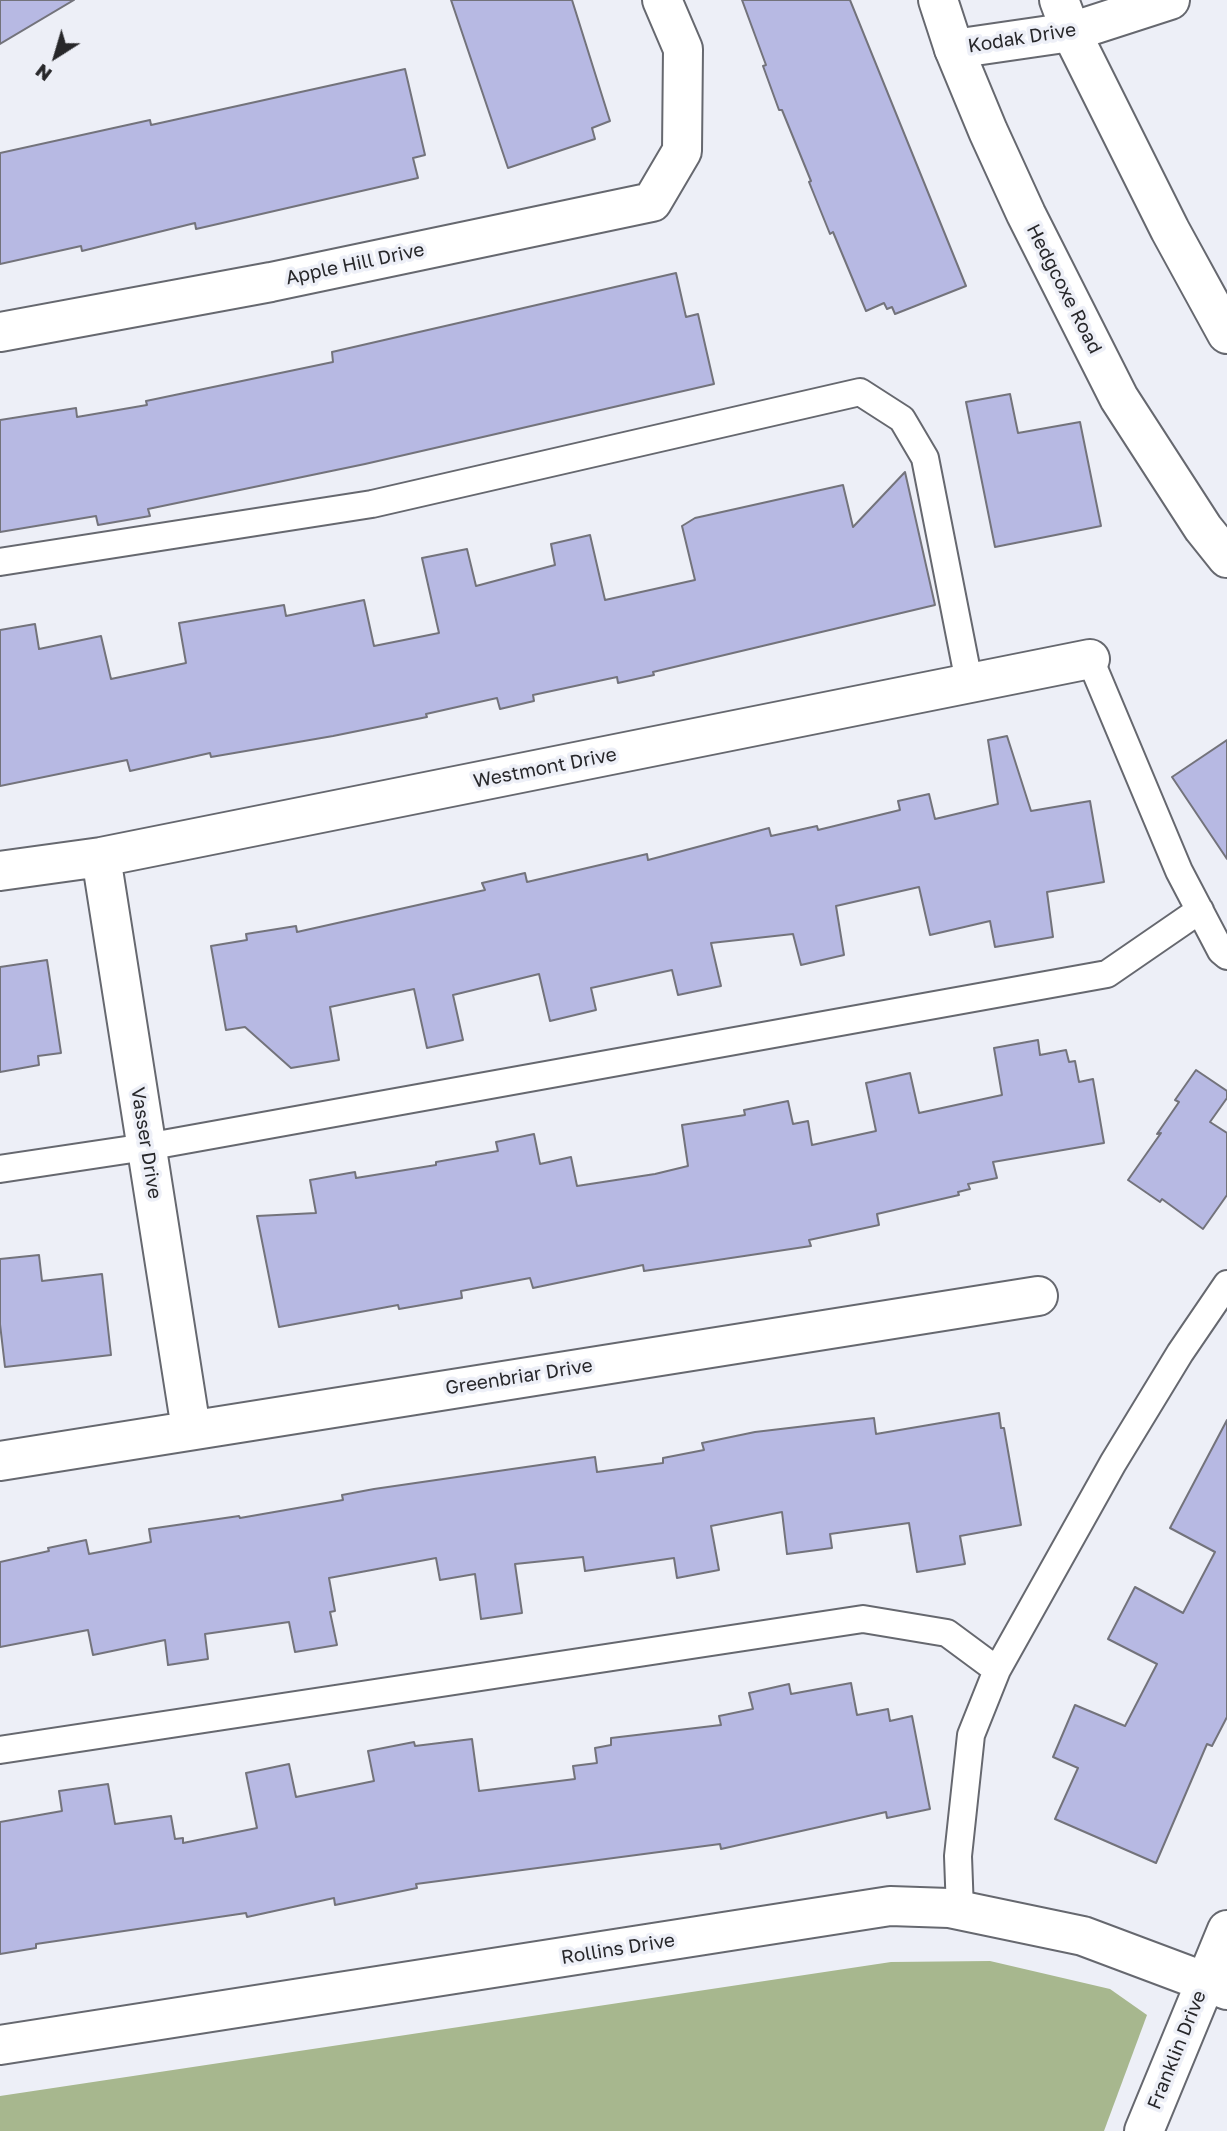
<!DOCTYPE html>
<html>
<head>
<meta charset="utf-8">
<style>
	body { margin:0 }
	#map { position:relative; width:1227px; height:2131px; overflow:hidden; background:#edeff7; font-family:"Golos Text",sans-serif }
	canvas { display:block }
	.north { position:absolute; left:21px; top:21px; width:70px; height:70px; -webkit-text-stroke:5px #edeff7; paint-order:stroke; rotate:217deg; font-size:19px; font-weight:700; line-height:28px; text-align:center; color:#27272a }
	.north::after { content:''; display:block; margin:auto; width:24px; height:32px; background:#27272a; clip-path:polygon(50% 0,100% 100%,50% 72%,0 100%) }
</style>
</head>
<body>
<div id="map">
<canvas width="1227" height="2131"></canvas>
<div class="north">N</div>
</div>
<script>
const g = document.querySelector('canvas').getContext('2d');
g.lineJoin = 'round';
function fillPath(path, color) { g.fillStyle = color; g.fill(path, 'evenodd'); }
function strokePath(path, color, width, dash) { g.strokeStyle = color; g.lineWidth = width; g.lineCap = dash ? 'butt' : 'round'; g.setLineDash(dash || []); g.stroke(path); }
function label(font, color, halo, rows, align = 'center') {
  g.font = font + ' "Golos Text",sans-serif'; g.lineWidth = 7; g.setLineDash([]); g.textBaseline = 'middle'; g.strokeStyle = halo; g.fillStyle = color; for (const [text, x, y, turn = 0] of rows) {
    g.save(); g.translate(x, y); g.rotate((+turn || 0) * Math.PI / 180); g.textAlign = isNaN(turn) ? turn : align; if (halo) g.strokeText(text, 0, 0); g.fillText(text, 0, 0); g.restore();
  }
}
fillPath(new Path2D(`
	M990 1961 1110 1989 1147 2015 1104 2131H0V2096L891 1962Z`), '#a7b78e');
const building = new Path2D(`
	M0 0H74L0 44Z
	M451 0H572L610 121 592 128 595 139 508 168Z
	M742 0H850L966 286 895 314 892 307 887 309 884 303 866 311 833 232 830 234 809 182 811 181 782 110H779L763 66 766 65Z
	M405 69 425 155 413 158 418 178 196 229 195 223 82 251 81 246 0 264V153L150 120 151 125Z
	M676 273 686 317 698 314 714 384 365 464 148 509 150 516 98 525 96 516 0 532V420L76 408 77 417 147 405 146 401 333 362 332 352Z
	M1010 394 1018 433 1080 422 1101 526 995 547 966 402Z
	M905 472 935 605 653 672 654 675 618 683 617 677 533 695 534 701 500 709 497 698 426 714 427 717 333 736 211 757 210 753 130 771 127 760 0 786V630L35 624 39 649 101 636 111 679 186 663 179 623 284 605 286 616 364 600 374 646 439 633 422 558 467 549 476 586 555 565 551 544 590 535 605 600 695 580 682 526 695 518 843 485 853 527Z
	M1007 736 1031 811 1090 801 1104 882 1047 892 1053 937 995 947 990 921 930 935 919 887 836 906 844 955 801 965 793 934 711 943 721 986 678 995 672 970 591 988 596 1010 550 1021 539 974 453 995 463 1040 427 1048 414 989 330 1007 339 1060 291 1068 245 1027 226 1030 211 946 247 940 246 934 296 926 297 932 485 890 482 883 525 873 527 882 647 854 648 860 769 828 771 836 817 826 818 830 900 810 898 801 929 794 935 819 998 804 988 740Z
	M1227 740V859L1172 777Z
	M47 960 61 1053 38 1056 39 1065 0 1072V967Z
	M1038 1040 1040 1055 1066 1050 1069 1062 1075 1061 1079 1082 1093 1079 1104 1143 993 1162 997 1178 968 1184 970 1189 958 1192 959 1195 877 1214 879 1225 809 1240 811 1246 644 1271 643 1265 533 1288 530 1278 461 1291 462 1298 399 1309 398 1305 279 1327 257 1216 316 1213 310 1180 355 1172 356 1178 436 1165V1162L498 1151 496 1142 534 1134 540 1164 571 1157 577 1186 655 1174 688 1166 682 1125 745 1115 744 1110 788 1101 793 1124 808 1121 812 1145 876 1131 866 1083 910 1073 919 1113 1002 1095 994 1048Z
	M1196 1070 1227 1091V1098L1210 1122 1227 1133V1195L1203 1229 1162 1199 1160 1202 1128 1180 1161 1133 1157 1134 1179 1102 1175 1100Z
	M39 1255 42 1281 102 1274 111 1355 5 1367 0 1324V1259Z
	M999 1413 1001 1428H1004L1021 1525 960 1536 965 1564 917 1572 909 1523 830 1534 832 1548 787 1554 782 1512 711 1526 719 1570 677 1578 674 1558 585 1571 583 1557 515 1564 522 1613 481 1619 475 1574 440 1580 436 1558 329 1578 335 1611 330 1612 337 1645 295 1652 289 1622 205 1634 208 1659 168 1665 165 1640 93 1655 88 1630 0 1647V1562L49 1551 48 1548 86 1540 89 1554 151 1542 149 1529 239 1516 240 1518 343 1500 342 1495 374 1489 595 1457 597 1472 663 1463V1458L704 1450 702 1443 755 1432 874 1418 876 1434Z
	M1227 1420V1717L1212 1746 1207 1744 1156 1863 1055 1819 1078 1768 1053 1757 1075 1705 1125 1726 1157 1664 1108 1639 1135 1587 1183 1613 1215 1552 1170 1528Z
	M851 1683 857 1715 888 1709 890 1721 912 1716 930 1809 887 1818 886 1812 721 1849 720 1844 416 1884 417 1888 335 1905 334 1898 247 1917 246 1913 36 1944V1948L0 1954V1822L62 1811 59 1791 108 1784 115 1824 171 1816 175 1839 183 1838V1843L257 1828 246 1773 289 1764 296 1797 374 1781 368 1751 414 1742 415 1746 472 1739 479 1791 575 1779 573 1766 597 1763 595 1748 611 1745V1738L721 1725 719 1716 753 1709 749 1693 789 1684 791 1694Z`);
fillPath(building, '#b7b9e3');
strokePath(building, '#73737b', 2);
const lane = new Path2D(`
	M0 562 372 504 860 392 902 419 925 458 969 682
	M1090 659 1179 871 1221 951 1227 956
	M0 1169 146 1147 1107 974 1200 910
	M0 1750 863 1619 947 1633 997 1670
	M960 1911 958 1856 971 1735 997 1670 1113 1463 1180 1353 1227 1284`);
const street = new Path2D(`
	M954 49 1071 32 1170 0
	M0 332 271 282 652 202 682 151 683 49 662 0
	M101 857 191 1429
	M0 871 101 857 1090 659
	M0 1461 1038 1296
	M0 2045 890 1906 949 1908 1083 1936 1227 1990
	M1144 2131 1227 1930`);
const secondary = new Path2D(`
	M938 0 954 49 988 131 1026 214 1119 398 1203 528 1227 558
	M1059 0 1071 32 1170 230 1227 334`);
strokePath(lane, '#66686f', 30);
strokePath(street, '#66686f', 42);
strokePath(secondary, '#66686f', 42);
strokePath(lane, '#fff', 26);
strokePath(street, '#fff', 38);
strokePath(secondary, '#fff', 38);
label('19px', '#27272a', '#edeff7', [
	["Kodak Drive",1022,38,-9],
	["Apple Hill Drive",355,264,-12],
	["Hedgcoxe Road",1064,289,63],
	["Westmont Drive",545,768,-11],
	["Vasser Drive",146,1143,81],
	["Greenbriar Drive",519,1377,-9],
	["Rollins Drive",618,1949,-9],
	["Franklin Drive",1177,2050,-68]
]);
</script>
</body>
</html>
